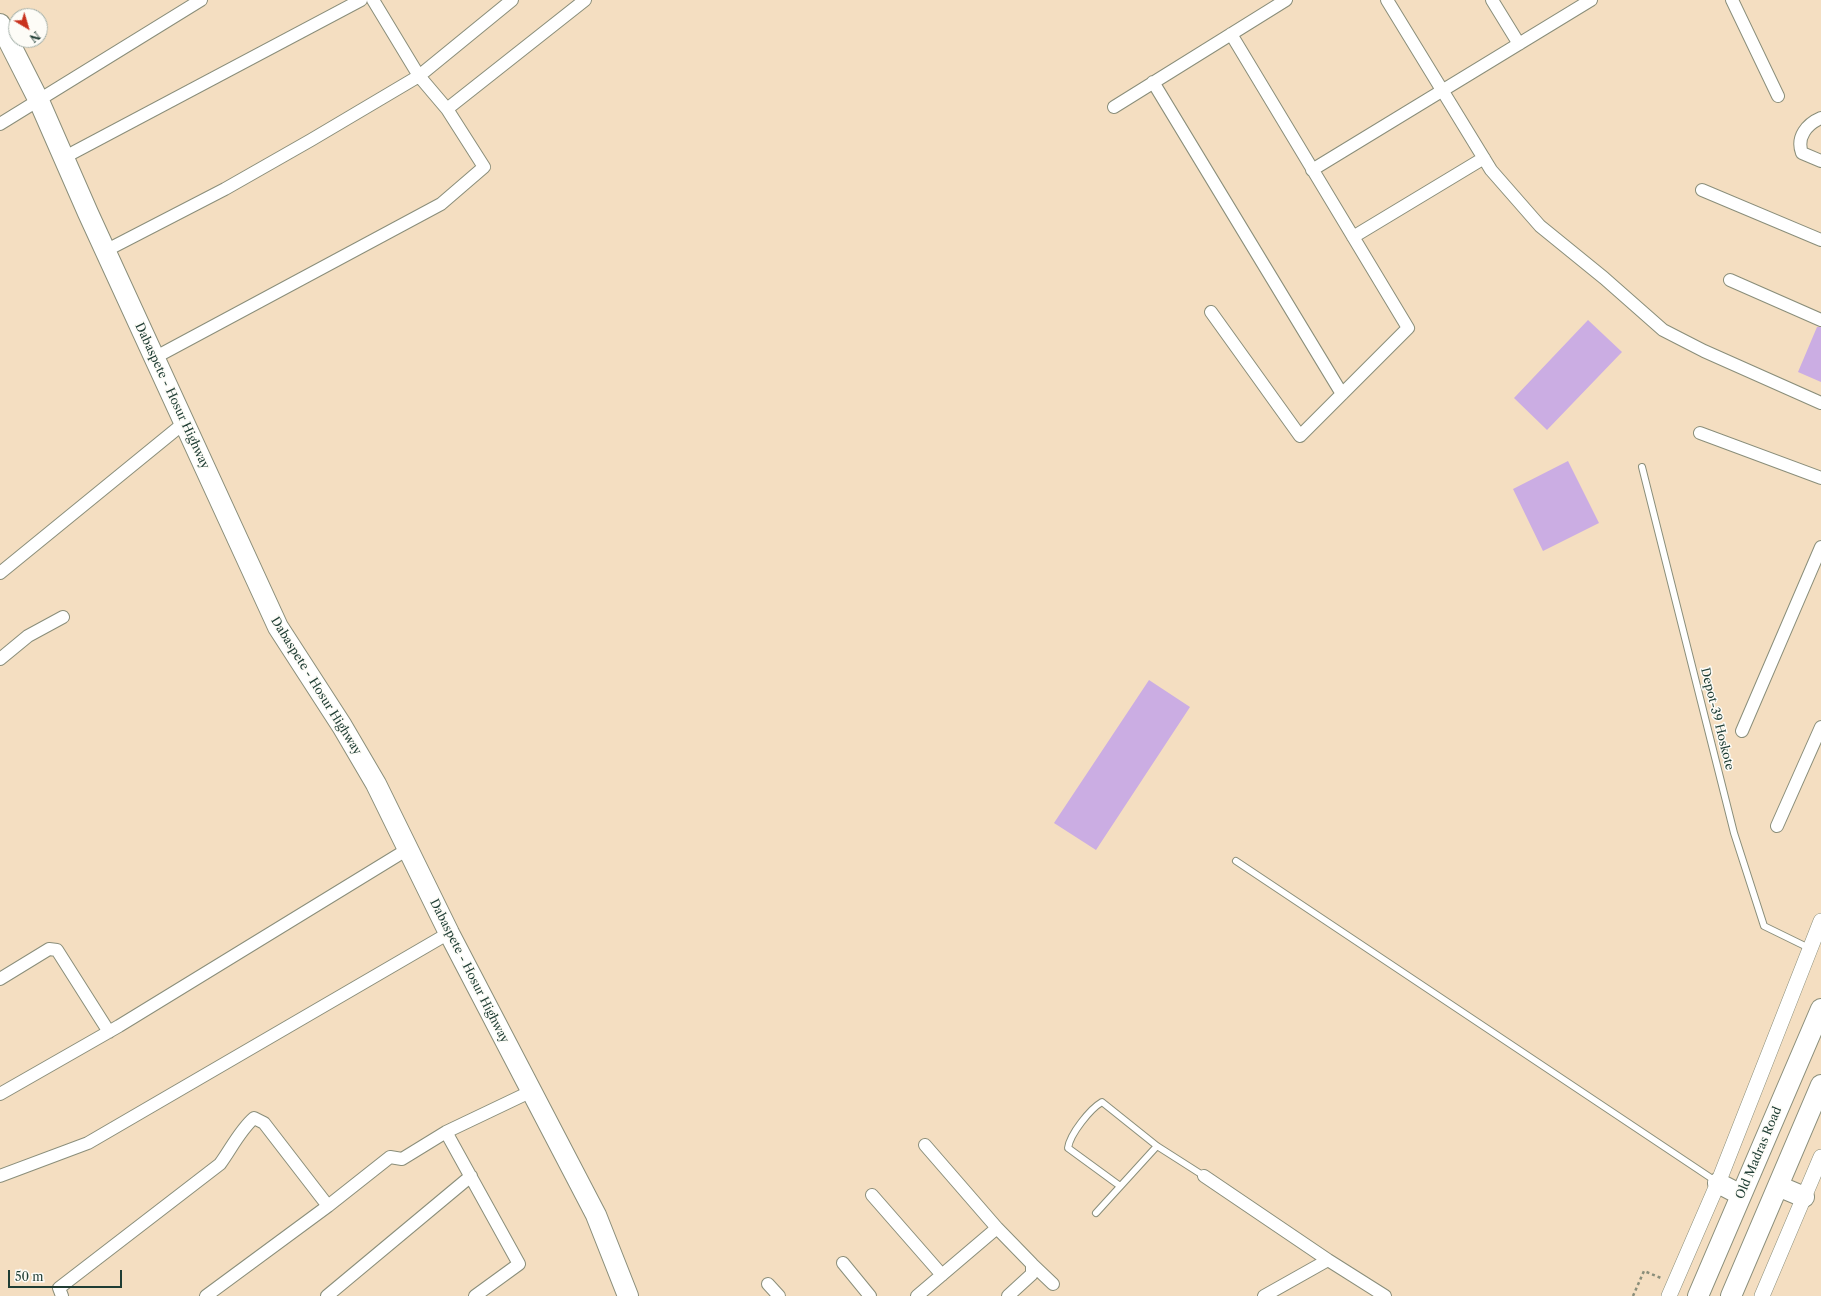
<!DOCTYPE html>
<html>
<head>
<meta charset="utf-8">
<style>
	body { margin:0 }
	#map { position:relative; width:1821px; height:1296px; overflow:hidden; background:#f4dec1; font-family:"Libre Caslon Text",serif }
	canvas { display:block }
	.north { position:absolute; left:8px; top:8px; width:40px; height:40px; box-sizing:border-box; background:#fdfcf7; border:1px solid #a4b0a9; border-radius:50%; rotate:142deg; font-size:11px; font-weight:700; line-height:16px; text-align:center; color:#1f3d34 }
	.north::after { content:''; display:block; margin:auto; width:14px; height:18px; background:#c8321e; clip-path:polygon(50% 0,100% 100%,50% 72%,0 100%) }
	.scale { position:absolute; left:8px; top:1270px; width:114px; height:18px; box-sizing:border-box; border:2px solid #1f3d34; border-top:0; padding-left:5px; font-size:12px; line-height:14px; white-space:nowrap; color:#1f3d34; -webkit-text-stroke:3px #fdfcf7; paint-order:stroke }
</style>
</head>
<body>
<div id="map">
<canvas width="1821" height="1296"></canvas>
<div class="north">N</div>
<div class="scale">50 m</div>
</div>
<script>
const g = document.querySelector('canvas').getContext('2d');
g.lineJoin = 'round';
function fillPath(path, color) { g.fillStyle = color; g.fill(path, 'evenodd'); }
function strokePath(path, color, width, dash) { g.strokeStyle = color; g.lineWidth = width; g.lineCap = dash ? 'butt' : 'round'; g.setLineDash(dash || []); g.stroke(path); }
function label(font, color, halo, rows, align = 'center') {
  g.font = font + ' "Libre Caslon Text",serif'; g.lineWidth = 3; g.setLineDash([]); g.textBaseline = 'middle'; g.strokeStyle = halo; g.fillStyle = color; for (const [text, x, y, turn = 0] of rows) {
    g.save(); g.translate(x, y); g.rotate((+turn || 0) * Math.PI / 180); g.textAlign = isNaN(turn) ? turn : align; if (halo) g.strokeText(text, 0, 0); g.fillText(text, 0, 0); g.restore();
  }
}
fillPath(new Path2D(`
	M1588 320 1622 352 1547 430 1514 398Z
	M1817 327H1821V382L1798 372Z
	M1568 461 1599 523 1543 551 1513 489Z
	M1149 680 1190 707 1096 850 1054 823Z`), '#cbade3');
const service = new Path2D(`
	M1642 467 1734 833 1764 926 1809 948
	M1236 861 1717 1182
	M1120 1186 1068 1148C1070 1134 1090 1109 1102 1102L1157 1146 1204 1176
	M1096 1213 1157 1146`);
const minor = new Path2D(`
	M1387 0 1491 170 1540 226 1604 278 1663 330 1704 351 1821 403
	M1492 0 1519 44
	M1732 0 1778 96
	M1153 82 1342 394
	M1114 107 1286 0
	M447 109 585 0
	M1821 118C1807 124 1796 137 1802 153L1821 161
	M0 124 201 0
	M63 158 361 0
	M1312 170 1591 0
	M1702 190 1821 240
	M1353 237 1484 158
	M105 251 225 189 311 140 419 76 512 0
	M1730 280 1821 320
	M1211 312 1300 436 1408 328 1231 34
	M154 358 441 204 484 167 447 109 419 76 373 0
	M1700 433 1821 478
	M0 573 184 423
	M0 659 28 636 63 617
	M1742 731 1821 547
	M1777 826 1821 727
	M0 979 49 949 57 950 109 1032
	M0 1094 119 1026 408 849
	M925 1145 997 1228 1032 1264V1274L1008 1296
	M0 1176 88 1143 449 933
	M1204 1176 1328 1260
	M872 1195 942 1275
	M843 1263 870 1296
	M1032 1264 1053 1284
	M768 1284 779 1296
	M62 1296 59 1288 220 1164C231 1149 240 1130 254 1118L264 1123 328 1206 390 1157 402 1159 446 1132
	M206 1296 328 1206
	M327 1296 471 1176
	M475 1296 519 1264 446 1132 532 1091
	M917 1296 997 1228
	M1264 1296 1328 1260 1385 1296`);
const tertiary = new Path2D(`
	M1669 1296 1718 1183 1821 921
	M1762 1296 1821 1157`);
const trunk = new Path2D(`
	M0 24 39 101 88 213 278 627 342 726 376 784 449 933 596 1215 628 1296
	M1718 1183 1741 1195
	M1778 1186 1804 1197
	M1698 1296 1821 1009
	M1731 1296 1821 1085`);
strokePath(service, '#8a8e7a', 8);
strokePath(minor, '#8a8e7a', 14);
strokePath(tertiary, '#8a8e7a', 16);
strokePath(trunk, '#8a8e7a', 22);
strokePath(new Path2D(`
	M1633 1296 1644 1271 1661 1278`), '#8a8e7a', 2.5, [3, 3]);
strokePath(service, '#fff', 6);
strokePath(minor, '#fff', 12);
strokePath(tertiary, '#fff', 15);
strokePath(trunk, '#fff', 20);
label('12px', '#1f3d34', '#fdfcf7', [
	["Dabaspete - Hosur Highway",172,396,65],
	["Dabaspete - Hosur Highway",316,686,58],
	["Depot-39 Hoskote",1717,719,76],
	["Dabaspete - Hosur Highway",469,971,63],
	["Old Madras Road",1759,1153,-67]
]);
</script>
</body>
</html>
